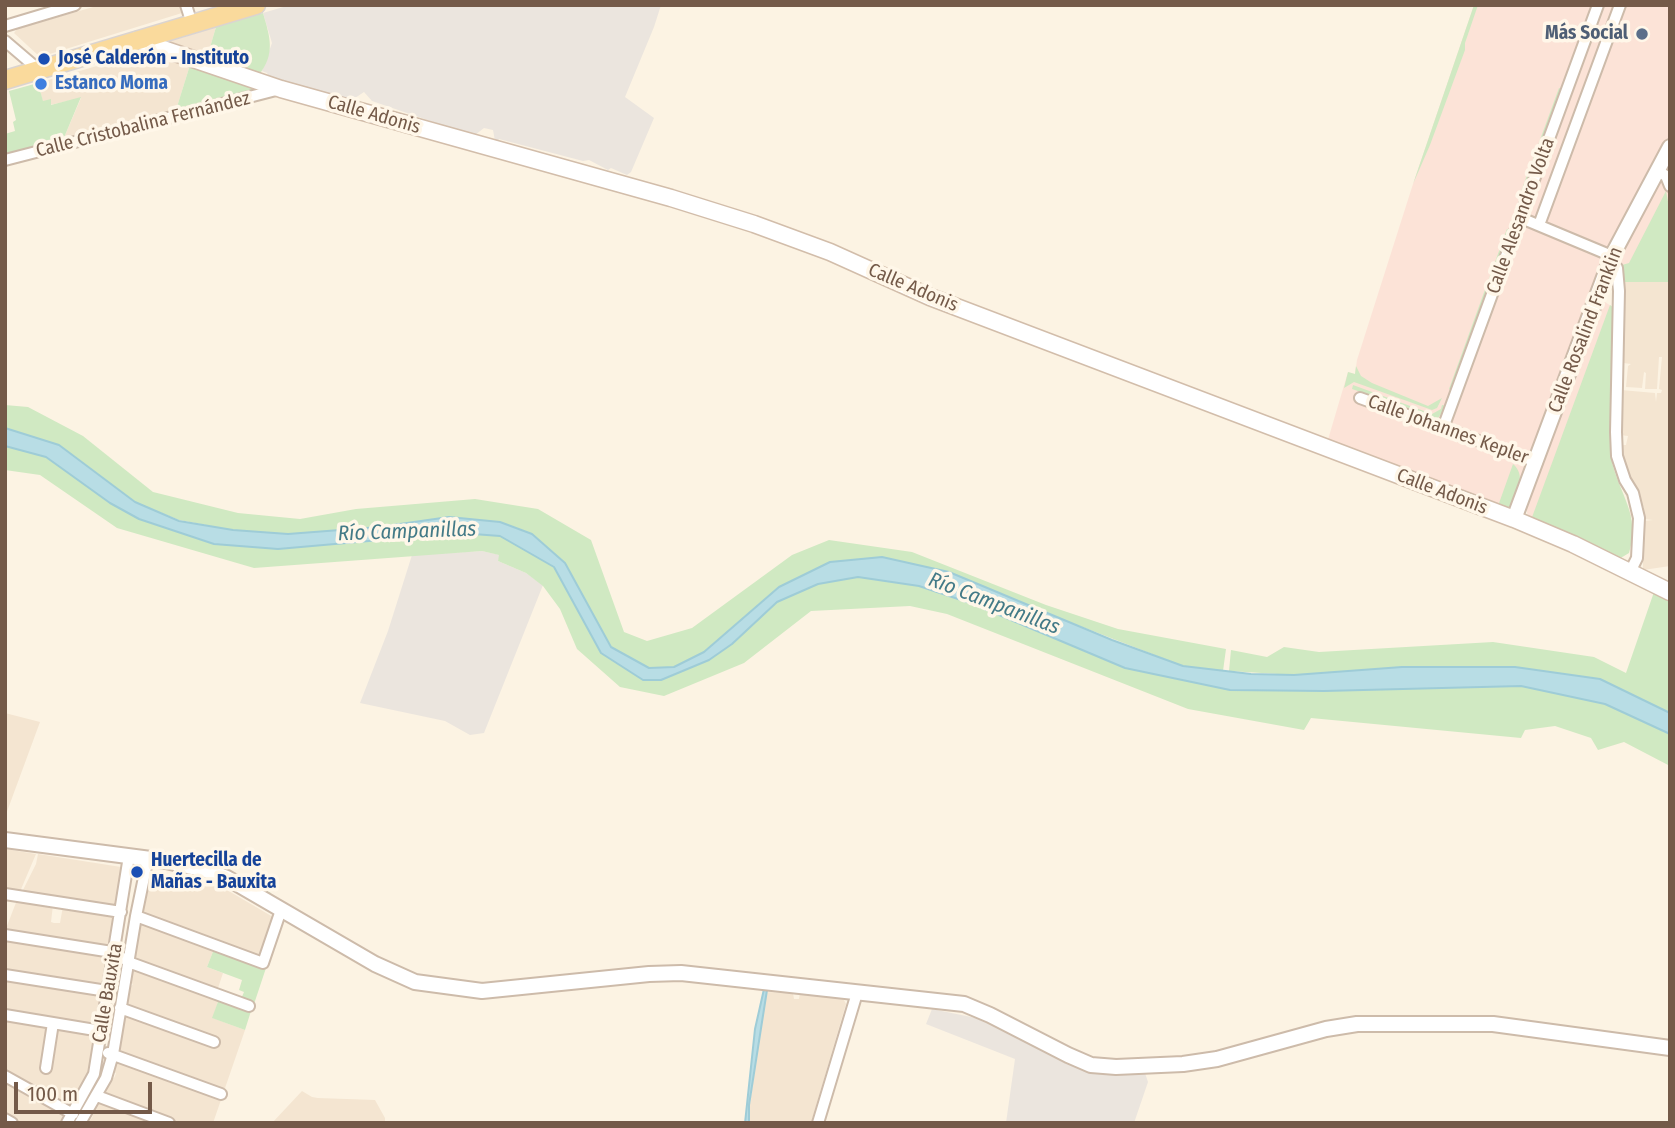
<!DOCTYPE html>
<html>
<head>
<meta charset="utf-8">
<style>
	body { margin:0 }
	#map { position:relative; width:1675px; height:1128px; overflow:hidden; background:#fcf3e3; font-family:"Fira Sans Condensed",sans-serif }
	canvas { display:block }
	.frame { position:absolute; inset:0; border:7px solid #745a49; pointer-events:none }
	.scale { position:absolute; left:14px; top:1082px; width:138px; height:32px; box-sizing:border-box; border:4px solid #745a49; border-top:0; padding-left:9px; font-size:21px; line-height:24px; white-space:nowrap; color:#745a49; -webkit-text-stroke:5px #fff7e9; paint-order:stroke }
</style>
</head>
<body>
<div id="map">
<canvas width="1675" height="1128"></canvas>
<div class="frame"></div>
<div class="scale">100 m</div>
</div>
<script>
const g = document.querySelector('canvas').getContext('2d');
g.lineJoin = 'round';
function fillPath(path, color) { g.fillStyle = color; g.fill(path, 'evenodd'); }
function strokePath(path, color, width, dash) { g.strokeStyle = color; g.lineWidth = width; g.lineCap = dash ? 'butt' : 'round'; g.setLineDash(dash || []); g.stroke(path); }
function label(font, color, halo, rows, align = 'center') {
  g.font = font + ' "Fira Sans Condensed",sans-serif'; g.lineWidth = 7; g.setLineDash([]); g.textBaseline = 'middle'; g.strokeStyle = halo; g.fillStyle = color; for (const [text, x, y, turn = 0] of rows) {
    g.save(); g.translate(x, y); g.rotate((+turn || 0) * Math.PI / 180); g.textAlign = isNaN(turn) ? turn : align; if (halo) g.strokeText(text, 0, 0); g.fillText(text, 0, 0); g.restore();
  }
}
fillPath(new Path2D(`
	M100 5H180L182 13 40 57 14 33 17 29Z
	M216 27 206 61 165 41 181 38Z
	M142 53 158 58 161 54 190 65 176 110 63 140 81 98 50 105 43 102 38 83Z
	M1624 282H1670V566L1643 570V521L1653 520 1644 519V507L1639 506 1621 454 1620 445H1626L1628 436 1620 435 1621 390 1655 393 1656 402 1657 393H1661L1662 390 1659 389 1662 357H1659L1657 389H1645L1646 373 1644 372 1642 388 1626 387 1628 366 1631 364 1623 363Z
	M5 713 40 722 5 817Z
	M5 849 36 854 19 894 5 892Z
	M38 854 121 867 120 873 123 874 121 889H117L118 909 21 894 36 864Z
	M153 872 170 874V876L182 881 185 876 199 877 214 882 218 884 217 887 225 892 227 890 273 917 259 958 142 915Z
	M17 900 53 905 51 922 54 923H60L63 906 116 914 109 948 5 931Z
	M140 922 214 949 207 967 223 973 217 991 133 959Z
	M5 939 108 955 103 987 5 972Z
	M131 968 219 999 213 1018 245 1030 224 1091 117 1052 128 990 133 984 129 982Z
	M5 979 100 994 96 1027 5 1012Z
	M766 992 793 993 794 999H799L800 993 843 998 846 1004 811 1123H749V1110Z
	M5 1019 49 1026 42 1070 49 1074 56 1027 96 1034 90 1069 71 1108 5 1071Z
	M117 1059 222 1097 213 1123H179L103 1095 111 1077 114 1078 115 1076 116 1073 112 1072Z
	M5 1079 66 1114 63 1123H18L5 1116Z
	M302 1091 312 1097 318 1098 375 1100 385 1118V1123H272Z
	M98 1100 158 1123H87L92 1118Z`), '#f4e5d1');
fillPath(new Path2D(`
	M1474 5H1670V282L1614 281 1605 302 1614 308 1611 458 1614 475 1631 515 1629 553 1531 520 1527 513V505L1516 501 1506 509 1327 443 1348 372 1355 374 1357 360 1413 184Z`), '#fce3d7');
fillPath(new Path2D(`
	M290 5H661L654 27 625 97 654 118 631 172 627 175 611 168 608 170 589 160 583 161 499 139 498 141H495L493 130 484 128 475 135 442 125 372 101 364 92 352 100 270 78 267 73 262 71 272 43 263 13Z
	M482 551 500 555 498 561 526 573 543 585 484 733 470 735 445 721 360 703 388 631 412 555Z
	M932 1009 976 1018 1086 1072 1102 1074 1145 1073 1148 1082 1134 1123H1006L1015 1059 926 1024Z`), '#ebe5de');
fillPath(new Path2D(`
	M1474 5H1478L1465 43V50L1430 145 1413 184Z
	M263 13C270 37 276 54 258 76L206 61 216 27Z
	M190 65 259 87 257 93 176 110Z
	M38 83 43 101 51 99V105L81 97 63 140 5 155V134L15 131 13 122 16 120 9 91Z
	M1559 88 1562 89 1522 198 1519 197Z
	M1666 191 1670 212V282H1624L1622 265 1629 263Z
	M1507 229 1510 230 1451 390 1449 389Z
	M1610 305 1614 308 1611 458C1619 495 1641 514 1629 553L1619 559 1531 520Z
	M1356 366 1361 376 1372 383 1428 406 1442 398 1437 408 1432 410 1354 382 1344 388 1348 372 1355 374Z
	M1353 385 1432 414 1441 409 1442 405 1447 406 1438 418 1426 416V414L1352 389Z
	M5 405 28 407 83 436 153 492 238 513 300 519 356 509 475 499 538 509 591 540 624 632 647 641 692 628 792 555 829 540 912 552 1046 605 1118 629 1226 649 1223 671 1183 666 1049 614 949 572 830 563 779 587 704 652 674 667 649 668 611 648 565 563 532 534 449 517 379 527 288 534 233 530 179 520 135 502 59 445 5 428Z
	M5 446 46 457 110 503 139 519 214 544 460 533 500 536 554 567 601 653 643 680 732 644 777 602 818 584 858 577 919 586 973 604 1125 668 1230 690 1324 691 1521 686 1605 704 1670 734V766L1624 742 1598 750 1591 738 1555 726 1525 730 1521 738 1311 718 1304 730 1188 709 947 614 910 606 811 611 744 663 664 696 620 687 577 649 560 609 543 586 526 573 498 561 499 555 482 551 254 568 117 528 40 475 5 470Z
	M1513 464C1527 476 1516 492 1513 507L1506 509 1498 506Z
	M1654 592 1670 599V713L1600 679 1515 667H1402L1294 675 1229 671 1231 650 1267 657 1284 647 1319 652 1493 642 1594 657 1626 673Z
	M173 852 209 859 271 893 266 895 172 856Z
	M214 949 266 968 254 1004 241 999 244 992 239 990 242 980 207 967Z
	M219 999 251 1011 245 1030 212 1018Z`), '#d0e9c2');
const water = new Path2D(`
	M5 428 59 445 135 502 179 521 233 530 288 534 379 527 449 517 500 522 532 534 565 563 611 647 649 668 674 667 704 652 779 587 830 562 882 557 949 572 1112 640 1183 666 1251 674 1294 675 1402 667H1515L1600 679 1670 713V734L1605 704 1521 686 1324 691 1230 690 1125 668 973 604 919 586 858 577 818 584 777 602 732 644 709 660 661 680H643L601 653 554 567 500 536 460 533 278 549 214 544 139 519 110 503 46 457 5 446Z
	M764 989 767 990 749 1105V1123H745L755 1029Z`);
fillPath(water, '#b8dde5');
strokePath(water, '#9eccd7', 2);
const minor = new Path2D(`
	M186 5 192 24
	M5 26 75 5
	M5 41 39 70
	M5 160 280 89
	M1657 170 1666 176 1670 186
	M1521 218 1612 256
	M1539 225 1620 5
	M1609 265 1617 268 1619 291 1616 432 1617 456 1625 480 1633 493 1639 518 1637 558 1630 572
	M1360 398 1537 462
	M1443 428 1598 5
	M5 894 121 912
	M136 916 263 963 281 910
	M5 935 112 952 131 963 249 1006
	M5 975 107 991
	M120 1008 214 1042
	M5 1015 101 1031
	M108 1053 221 1094
	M46 1068 53 1023
	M5 1076 73 1114
	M97 1096 169 1123
	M5 1119 12 1123
	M67 1123 94 1074 129 856
	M80 1123 106 1078 113 1054 136 916 148 858
	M818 1123 857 993`);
const tertiary = new Path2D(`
	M1514 519 1612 256 1670 147
	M5 840 166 861 209 871 227 878 375 964 415 982 482 991 649 974 681 973 964 1004 990 1015 1068 1055 1091 1065 1116 1067 1183 1064 1217 1059 1326 1029 1357 1024H1493L1670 1048`);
const secondary = new Path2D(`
	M137 40 281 89 671 198 754 224 830 252 930 297 1514 519 1573 544 1670 592`);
const primary = new Path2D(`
	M5 80 256 5`);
strokePath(minor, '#cdbbaa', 14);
strokePath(tertiary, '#cdbbaa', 18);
strokePath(secondary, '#d2bdaa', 19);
strokePath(primary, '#dbd4d0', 21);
strokePath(minor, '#fff', 10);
strokePath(tertiary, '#fff', 14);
strokePath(secondary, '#fff', 16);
strokePath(primary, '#fada9c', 18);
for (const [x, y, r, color] of [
	[1642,34,7,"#5c6f8a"],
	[44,59,7,"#1a4fb4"],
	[41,84,7,"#3f7fe0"],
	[137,872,7,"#1a4fb4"]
]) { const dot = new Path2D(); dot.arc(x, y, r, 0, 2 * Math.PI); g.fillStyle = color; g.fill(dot); strokePath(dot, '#fff7e9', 2.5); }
label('bold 19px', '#4e5e75', '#fff7e9', [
	["Más Social",1628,34]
], 'right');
label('bold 19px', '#164399', '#fff7e9', [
	["José Calderón - Instituto",58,59],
	["Huertecilla de",151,861],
	["Mañas - Bauxita",151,883]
], 'left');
label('bold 19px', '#366cbe', '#fff7e9', [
	["Estanco Moma",55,84]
], 'left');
label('19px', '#745a49', '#fff7e9', [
	["Calle Adonis",374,115,16],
	["Calle Cristobalina Fernández",143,125,-14],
	["Calle Alesandro Volta",1521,216,-70],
	["Calle Adonis",913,288,23],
	["Calle Rosalind Franklin",1586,330,-69],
	["Calle Johannes Kepler",1448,430,20],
	["Calle Adonis",1442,492,21],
	["Calle Bauxita",108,993,-80]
]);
label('italic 21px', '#437a87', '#fff7e9', [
	["Río Campanillas",407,532,-2],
	["Río Campanillas",994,604,21]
]);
</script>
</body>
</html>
